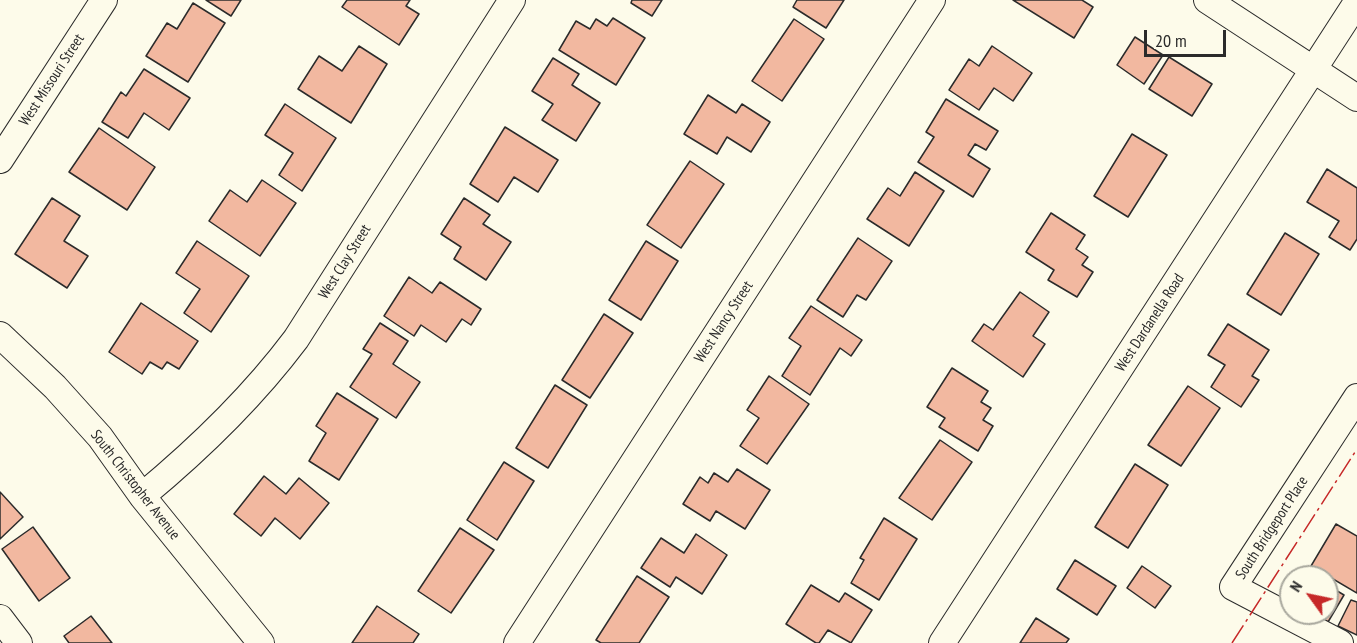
<!DOCTYPE html>
<html>
<head>
<meta charset="utf-8">
<style>
	body { margin:0 }
	#map { position:relative; width:1357px; height:643px; overflow:hidden; background:#fdfbea; font-family:"PT Sans Narrow",sans-serif }
	canvas { display:block }
	.north { position:absolute; left:1279px; top:565px; width:60px; height:60px; box-sizing:border-box; background:#fdfbea; border:2px solid #a9a89e; border-radius:50%; rotate:303deg; font-size:16px; font-weight:700; line-height:24px; text-align:center; color:#2b2b2b }
	.north::after { content:''; display:block; margin:auto; width:21px; height:27px; background:#c62828; clip-path:polygon(50% 0,100% 100%,50% 72%,0 100%) }
	.scale { position:absolute; left:1144px; top:30px; width:82px; height:27px; box-sizing:border-box; border:3px solid #2b2b2b; border-top:0; padding-left:8px; font-size:18px; line-height:21px; white-space:nowrap; color:#2b2b2b; -webkit-text-stroke:4px #fdfbea; paint-order:stroke }
</style>
</head>
<body>
<div id="map">
<canvas width="1357" height="643"></canvas>
<div class="north">N</div>
<div class="scale">20 m</div>
</div>
<script>
const g = document.querySelector('canvas').getContext('2d');
g.lineJoin = 'round';
function fillPath(path, color) { g.fillStyle = color; g.fill(path, 'evenodd'); }
function strokePath(path, color, width, dash) { g.strokeStyle = color; g.lineWidth = width; g.lineCap = dash ? 'butt' : 'round'; g.setLineDash(dash || []); g.stroke(path); }
function label(font, color, halo, rows, align = 'center') {
  g.font = font + ' "PT Sans Narrow",sans-serif'; g.lineWidth = 4.5; g.setLineDash([]); g.textBaseline = 'middle'; g.strokeStyle = halo; g.fillStyle = color; for (const [text, x, y, turn = 0] of rows) {
    g.save(); g.translate(x, y); g.rotate((+turn || 0) * Math.PI / 180); g.textAlign = isNaN(turn) ? turn : align; if (halo) g.strokeText(text, 0, 0); g.fillText(text, 0, 0); g.restore();
  }
}
const building = new Path2D(`
	M206 0H241L231 16Z
	M347 0H410L406 6 419 14 399 45 342 7Z
	M632 0H662L652 16 631 3Z
	M797 0H844L826 28 793 7Z
	M1013 0H1082L1093 7 1074 38Z
	M193 3 225 23 188 82 146 56 167 23 177 29Z
	M613 18 645 38 616 85 559 50 576 21 590 29 596 19 607 26Z
	M794 19 824 39 782 101 752 81Z
	M1135 37 1163 55 1144 84 1117 65Z
	M359 46 387 64 351 123 298 89 319 56 342 71Z
	M992 46 1032 73 1013 101 994 88 979 110 949 90 969 59 979 66Z
	M1169 57 1212 84 1192 116 1149 89Z
	M553 58 579 74 572 85 600 103 576 141 542 120 553 104 532 91Z
	M144 69 190 98 169 130 144 113 128 138 102 122 121 92 126 96Z
	M708 95 736 113 742 104 770 122 751 152 727 137 717 154 684 134Z
	M946 99 998 131 986 150 975 144 968 155 990 169 973 197 918 162 934 137 926 132Z
	M285 104 336 138 302 191 279 175 293 153 265 135Z
	M505 127 558 160 538 192 514 177 498 202 470 184Z
	M99 128 155 167 127 210 69 172Z
	M1132 134 1167 155 1128 217 1094 196Z
	M690 161 724 184 681 248 647 225Z
	M1327 169 1357 188V239L1350 250 1329 237 1339 221 1307 202Z
	M915 172 944 191 909 246 867 219 888 188 900 196Z
	M262 180 296 203 260 256 209 221 230 190 247 202Z
	M52 198 80 216 64 241 88 256 67 288 15 254Z
	M464 198 490 215 483 224 511 242 486 280 454 259 461 247 441 234Z
	M1051 213 1085 235 1076 249 1088 257 1082 265 1093 272 1077 297 1048 280 1054 270 1026 252Z
	M1285 233 1319 254 1281 315 1247 294Z
	M858 238 892 261 866 300 857 295 843 317 817 300Z
	M197 241 249 276 211 332 184 313 200 289 176 273Z
	M646 241 678 261 641 320 609 300Z
	M409 277 432 293 440 282 481 309 471 325 462 319 446 342 421 325 414 336 384 316Z
	M1020 292 1049 312 1033 336 1045 344 1023 377 972 341 984 324 993 330Z
	M141 303 198 341 179 369 167 362 162 369 150 362 142 374 109 352Z
	M811 306 862 340 851 356 840 348 810 395 782 376 801 346 789 338Z
	M604 314 633 333 590 398 562 380Z
	M380 323 408 341 393 364 420 382 396 418 350 387 372 354 363 349Z
	M1228 324 1269 350 1252 376 1259 380 1241 407 1211 387 1225 365 1208 355Z
	M952 368 988 391 981 402 991 408 983 420 993 426 978 451 939 427 945 418 927 407Z
	M769 376 809 404 767 464 740 446 759 418 747 410Z
	M555 385 587 405 548 468 516 448Z
	M1188 386 1220 408 1181 466 1148 445Z
	M337 393 378 419 339 480 309 461 326 433 316 426Z
	M940 440 972 462 932 520 899 498Z
	M504 462 534 481 497 540 467 520Z
	M1135 464 1168 485 1128 548 1095 527Z
	M737 469 770 490 745 529 716 511 710 521 683 504 700 477 708 483 714 473 728 482Z
	M264 476 286 494 299 478 329 503 300 539 275 518 261 536 234 514Z
	M0 492 23 517 0 539Z
	M884 518 917 539 879 600 851 583 864 560 860 558Z
	M1336 524 1357 536V593L1311 566Z
	M33 527 70 578 39 601 2 549Z
	M460 528 494 550 451 613 418 591Z
	M696 534 727 555 702 594 676 577 670 587 641 568 661 538 684 553Z
	M1075 560 1116 586 1097 615 1057 589Z
	M1142 566 1171 586 1155 608 1127 588Z
	M637 576 669 597 639 643H601L596 640Z
	M811 585 839 602 845 593 872 610 851 643 828 630 819 643H816L786 624Z
	M1327 585 1344 595 1328 622 1313 613H1327Z
	M1351 600 1357 602V635L1338 626Z
	M377 606 419 634 413 643H352Z
	M91 616 112 643H69L64 636Z
	M1036 618 1069 639 1066 643H1020Z`);
fillPath(building, '#f2b8a0');
strokePath(building, '#2b2b2b', 1.5);
const street = new Path2D(`
	M1207 0 1357 98
	M0 160 104 0
	M0 335 55 387 100 437 142 496 261 643
	M142 496C200 448 251 399 296 339L512 0
	M0 618 19 643
	M517 643 932 0
	M942 643 1357 2
	M1340 643 1233 587 1357 397`);
strokePath(street, '#2b2b2b', 28);
strokePath(street, '#fdfbea', 26);
strokePath(new Path2D(`
	M1232 643 1357 449`), '#c62828', 1.5, [21, 4.5, 3, 4.5]);
label('15px', '#2b2b2b', '#fdfbea', [
	["West Missouri Street",52,80,-57],
	["West Clay Street",345,262,-58],
	["West Nancy Street",724,322,-57],
	["West Dardanella Road",1150,323,-57],
	["South Christopher Avenue",135,485,52],
	["South Bridgeport Place",1272,528,-57]
]);
</script>
</body>
</html>
